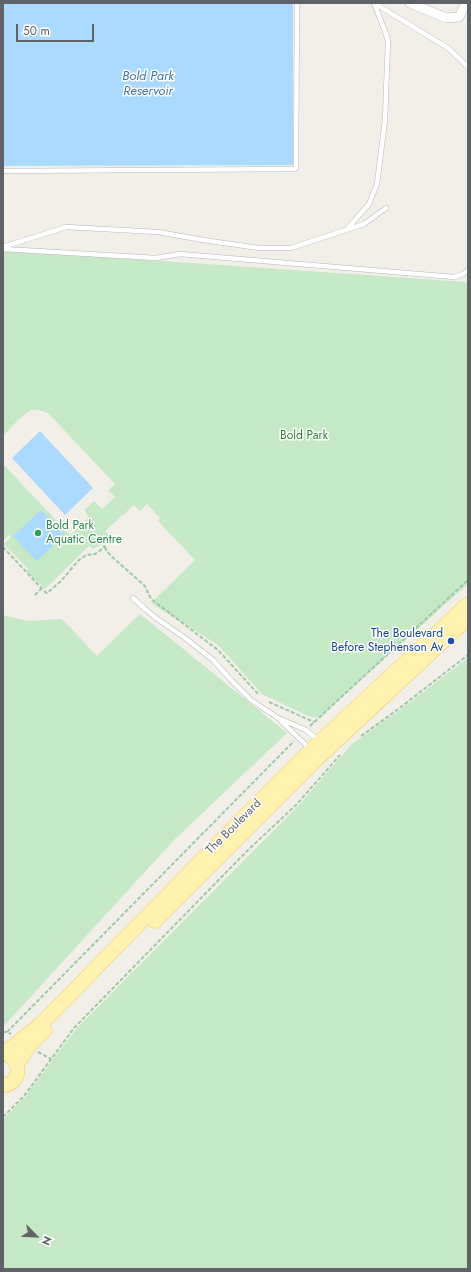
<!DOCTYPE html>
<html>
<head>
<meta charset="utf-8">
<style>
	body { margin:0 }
	#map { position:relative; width:471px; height:1272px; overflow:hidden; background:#f1efe8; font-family:Jost,sans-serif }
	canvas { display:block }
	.frame { position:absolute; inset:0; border:4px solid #5f6368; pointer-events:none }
	.north { position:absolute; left:16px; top:1216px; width:40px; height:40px; -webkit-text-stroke:3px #fff; paint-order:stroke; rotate:114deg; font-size:11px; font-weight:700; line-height:16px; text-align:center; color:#5f6368 }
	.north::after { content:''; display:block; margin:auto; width:14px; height:18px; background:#5f6368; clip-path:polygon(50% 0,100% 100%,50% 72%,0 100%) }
	.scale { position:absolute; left:16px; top:24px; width:78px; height:18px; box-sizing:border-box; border:2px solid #5f6368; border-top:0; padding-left:5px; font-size:12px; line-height:14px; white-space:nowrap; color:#5f6368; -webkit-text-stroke:3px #fff; paint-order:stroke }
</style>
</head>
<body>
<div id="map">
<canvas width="471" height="1272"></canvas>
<div class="frame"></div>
<div class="north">N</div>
<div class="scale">50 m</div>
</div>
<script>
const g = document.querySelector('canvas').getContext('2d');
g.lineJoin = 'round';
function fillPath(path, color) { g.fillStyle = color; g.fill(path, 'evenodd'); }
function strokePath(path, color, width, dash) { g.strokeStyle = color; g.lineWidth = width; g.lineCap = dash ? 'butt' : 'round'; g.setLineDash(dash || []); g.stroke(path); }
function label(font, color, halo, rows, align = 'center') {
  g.font = font + ' Jost,sans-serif'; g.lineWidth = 3; g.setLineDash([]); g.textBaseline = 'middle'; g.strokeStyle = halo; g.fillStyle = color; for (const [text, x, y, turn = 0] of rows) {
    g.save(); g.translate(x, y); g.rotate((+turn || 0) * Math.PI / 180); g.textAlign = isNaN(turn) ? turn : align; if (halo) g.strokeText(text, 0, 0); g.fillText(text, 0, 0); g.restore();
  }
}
fillPath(new Path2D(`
	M3 249 18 251 466 282 468 285V584L327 710 321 718 308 716 262 694 218 645 151 603 195 560 158 521 160 518 147 504 140 511 134 505 105 531 112 539 93 549 89 546 45 589 26 571 28 569 4 544 11 537 9 535 3 541V464L70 535 89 517 84 510 94 501 102 509 115 497 108 490 115 484 48 413C43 411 37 409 32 410 23 413 10 429 3 436Z
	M140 614 287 733 174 840 3 1027V615L28 621 60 619 63 620 97 656Z
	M468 658V1269H3V1120L25 1097 76 1029 298 806 352 744 397 712Z`), '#c5e8c5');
fillPath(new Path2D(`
	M3 3H293V165L3 166Z
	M40 431 93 488 65 515 12 458Z
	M41 510 64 535 37 561 13 536Z`), '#aadaff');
const service = new Path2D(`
	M374 3 448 48 468 67
	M3 171 294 169 296 168 297 3
	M348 228 369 204 377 184 385 120 388 41 385 31 374 3
	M3 247 66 227 158 232 203 240 259 248H291L364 224 386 208
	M3 249 156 258 180 254 454 277 463 274 468 270
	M133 598 145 609 156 618 185 638 213 660 232 681 251 700 278 718 306 730 319 741
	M281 721 310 749`);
const minor = new Path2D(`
	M410 3 446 18 459 17 466 3`);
const primary = new Path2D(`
	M155 921 318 758 468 618
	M3 1054 40 1025 245 816 311 750 468 604
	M17 1064 29 1046 45 1030
	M3 1085C18 1085 22 1067 12 1058`);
strokePath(service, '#b5b8bc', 5.5);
strokePath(minor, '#b5b8bc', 10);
strokePath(primary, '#f2c960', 15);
strokePath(new Path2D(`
	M3 547 45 592 47 593 61 581 78 561 86 555 95 554 105 547 102 544
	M105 547 106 550 111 556 145 586 151 599 218 650 259 695
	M35 595 42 588
	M269 702 314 722
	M310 726 468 580
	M361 736 397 710 468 655
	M3 1032H7L11 1034
	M7 1032 294 741
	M38 1052 51 1059
	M3 1117 24 1096 74 1028 247 851 297 804 340 755`), '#9cc7a9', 2, [4, 2]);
strokePath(service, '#fff', 4.5);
strokePath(minor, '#fff', 9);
strokePath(primary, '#fff2af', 14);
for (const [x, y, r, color] of [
	[38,533,4,"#2e9e5b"],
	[451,641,4,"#1a4fb4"]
]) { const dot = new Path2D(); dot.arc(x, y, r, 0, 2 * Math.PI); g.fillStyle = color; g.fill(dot); strokePath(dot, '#fff', 1.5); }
label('12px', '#348238', '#fff', [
	["Bold Park",304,436]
]);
label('12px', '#27864d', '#fff', [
	["Bold Park",46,526],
	["Aquatic Centre",46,540]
], 'left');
label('12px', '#164399', '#fff', [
	["The Boulevard",443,634],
	["Before Stephenson Av",443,648]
], 'right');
label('12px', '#5f6368', '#fff', [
	["The Boulevard",234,827,-45]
]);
label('italic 13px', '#4174aa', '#fff', [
	["Bold Park",148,77],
	["Reservoir",148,92]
]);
</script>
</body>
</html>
